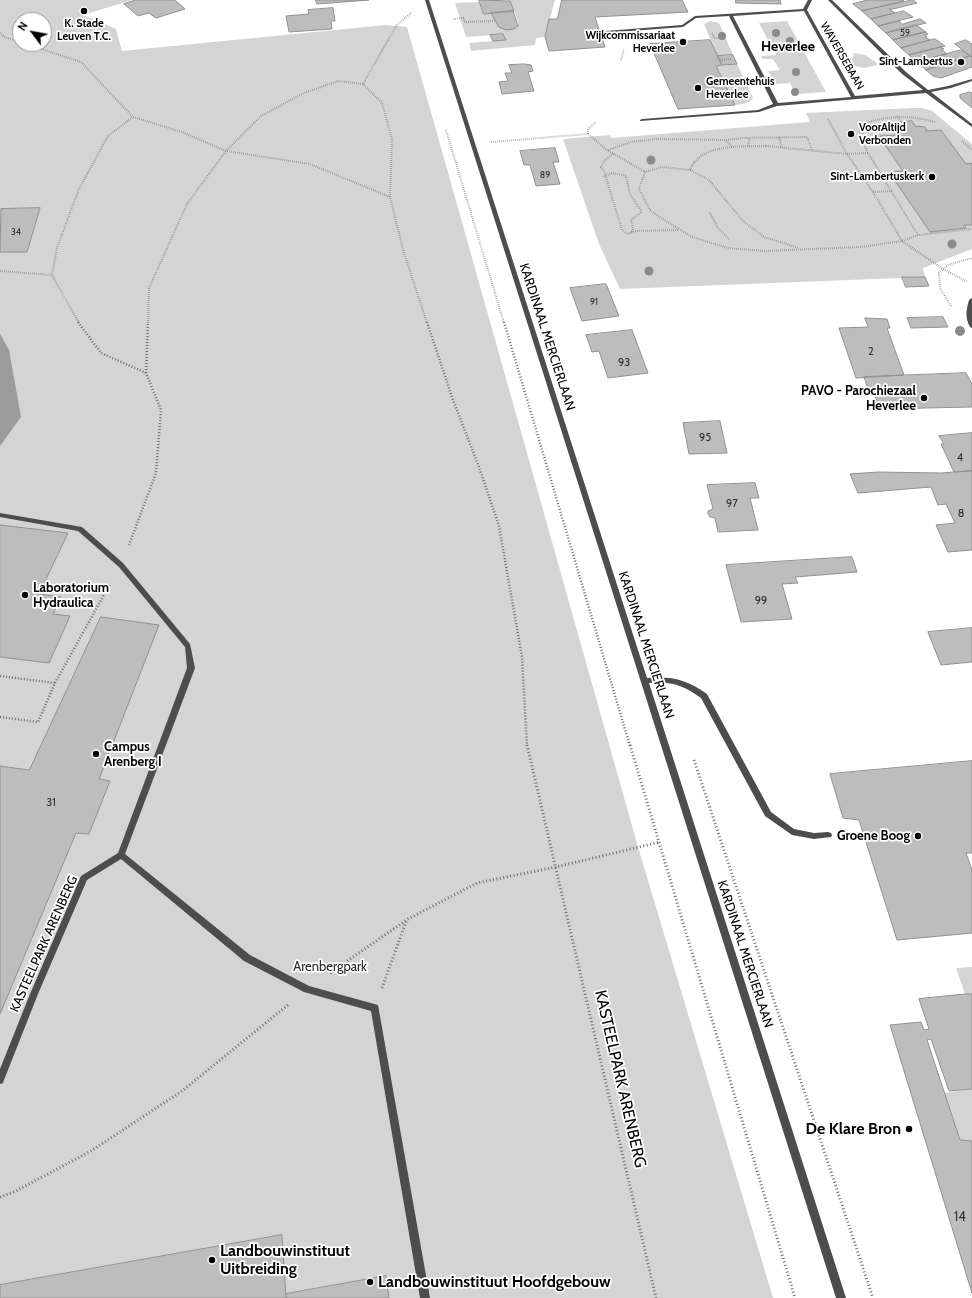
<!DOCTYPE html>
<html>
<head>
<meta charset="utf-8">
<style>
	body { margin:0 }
	#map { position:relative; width:972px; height:1298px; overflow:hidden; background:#fff; font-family:Cabin,sans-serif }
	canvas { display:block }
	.north { position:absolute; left:12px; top:12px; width:40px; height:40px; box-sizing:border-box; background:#fff; border:1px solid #999; border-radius:50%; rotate:302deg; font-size:11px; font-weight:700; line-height:16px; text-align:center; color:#000 }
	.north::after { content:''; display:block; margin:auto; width:14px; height:18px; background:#000; clip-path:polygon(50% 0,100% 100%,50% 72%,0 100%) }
</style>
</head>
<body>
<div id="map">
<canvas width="972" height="1298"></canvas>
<div class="north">N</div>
</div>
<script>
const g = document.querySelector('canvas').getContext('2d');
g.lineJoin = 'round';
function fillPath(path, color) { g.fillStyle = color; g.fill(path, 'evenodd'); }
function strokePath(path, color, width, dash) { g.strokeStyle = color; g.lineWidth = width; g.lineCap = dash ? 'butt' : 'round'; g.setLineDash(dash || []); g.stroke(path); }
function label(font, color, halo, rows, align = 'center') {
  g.font = font + ' Cabin,sans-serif'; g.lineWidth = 3.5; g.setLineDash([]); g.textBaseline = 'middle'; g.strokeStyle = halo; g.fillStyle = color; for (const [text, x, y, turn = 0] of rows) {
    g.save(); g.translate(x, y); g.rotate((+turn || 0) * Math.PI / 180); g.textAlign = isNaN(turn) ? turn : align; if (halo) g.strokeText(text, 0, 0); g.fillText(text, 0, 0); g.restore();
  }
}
fillPath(new Path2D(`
	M0 0H132L83 15 116 29 122 51 386 25 407 27 638 847 773 1298H0ZM20 20H44V44H20Z
	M507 0H555L545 37 536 38 535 45 471 51 469 43 505 40 503 34 466 37 455 3 480 2 491 13 499 27C507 30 512 30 518 25V22L510 1Z
	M710 21 719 23 733 55 717 56 704 24Z
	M787 21 826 92 796 94 790 83 775 84 768 71 780 70 773 59H762L761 56 776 55 759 23Z
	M854 53 865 55 877 63V65L864 68 855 66 852 59Z
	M737 64 753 98C749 104 742 104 735 105L716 66Z
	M912 108H922L932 111 972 144V249L923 268 925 277 620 289 599 244 563 139 610 135 611 138 810 122 806 113Z
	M972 967V994H965L956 968Z
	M972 1089V1141L960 1140 944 1093Z`), '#d4d4d4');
fillPath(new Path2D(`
	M0 334 9 350 21 417 0 446Z`), '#9b9b9b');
const building = new Path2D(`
	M136 0H175L185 9 156 18 149 13 138 16 124 4Z
	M316 0H369L317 4Z
	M479 0 510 1 514 11 484 14Z
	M562 0H682L688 12 595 17 605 47 549 51 545 37 549 19H557Z
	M736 0H780L781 4 736 3Z
	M868 0H903L904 1 862 11 853 4Z
	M913 0 917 3 893 9H889L895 13 871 19 862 11Z
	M333 8 335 21H331L332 29 289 32 286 16 309 14 308 10Z
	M513 11 518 26 514 29 506 30 499 27 491 13Z
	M904 11 913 17 878 26 871 19Z
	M920 19 926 23 886 33 878 26 899 21 902 24Z
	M916 25 926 32 893 40 886 33Z
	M925 32 928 34 925 35 927 37H925L930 40 901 48 893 40Z
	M503 34 506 40 493 41 490 35Z
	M935 39 945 46 909 55 901 48Z
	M710 40 722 65 716 66 735 105 678 109 650 44Z
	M966 40 972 44V57L955 44Z
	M941 47 944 49H941L947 54 917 62 909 55Z
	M961 50 970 56 926 70 917 62Z
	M733 55 737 64 722 65 717 56Z
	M970 56 972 57V67L941 78 933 76 926 70Z
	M525 64 531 65 533 71 528 72 534 91 502 94 499 82 508 81 505 73H512L509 65Z
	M970 92 972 93V108L960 98V95Z
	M912 121 915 126 925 127 927 130 925 131 941 130 966 164 972 163V225H964L966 228 930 232 889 172 903 171 879 136 897 135 890 130 897 128 893 123Z
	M555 148 559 162H553L560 184 536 186 530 165H524L520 151Z
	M40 208 27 252H0L1 209Z
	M902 277H925L929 286 906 287Z
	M606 284 619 316 582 321 570 288Z
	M943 317 948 327 911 328 907 318Z
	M865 318 887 319 890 328H887L904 375 856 378 839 328 868 327Z
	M632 330 648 373 608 378 599 351 592 352 586 335Z
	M966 373 972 384V407L879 409 873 389H868L864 377Z
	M720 421 727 453 689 454 683 423Z
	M972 433V471L954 472 941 444H944L939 436Z
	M972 471V550L948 552 936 525 955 523 946 504 938 505 931 487 858 493 850 474 878 472 941 473Z
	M755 483 759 498H750L758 530 718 532 715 518 710 517 708 514V511L713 509 707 485Z
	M0 525 68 533 39 594 61 597 53 614 70 616 49 663 0 657Z
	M852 557 857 572 795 577 798 583 782 584 792 619 741 622 726 565Z
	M101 617 159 625 99 779 110 781 89 834 76 833 0 1014V766L29 770Z
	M972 628V662L941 665 928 632Z
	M972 761V853H966L972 870V933L897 940 859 820 843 818 830 774Z
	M965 994H972V1089L949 1091 931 1039 927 1040 960 1140 972 1141V1293L890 1025 921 1022 924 1030 929 1029 919 999Z
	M282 1235 286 1298H0V1285Z
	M386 1276 389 1298H286V1294Z`);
fillPath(building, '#bdbdbd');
strokePath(building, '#919191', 1);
strokePath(new Path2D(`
	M453 19 463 18 465 22 495 21
	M0 33 4 37 20 42
	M712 33 714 38H722
	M26 44 81 62 133 117 182 132 226 151 310 164 390 197
	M621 60 624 49
	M720 60 731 59
	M363 84 396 26 411 13
	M897 116 902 122
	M828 119 847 154 868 153
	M935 122C910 115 888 115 863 124L859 133 868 153 918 235 972 229
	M446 130 504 323
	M588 134V129L596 122
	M779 137 782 148
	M726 140 742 138 807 137 812 150
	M962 141 972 150
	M491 142 588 134 607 150 645 172
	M748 146 750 138
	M766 146 847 154 873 192 902 241 861 247 765 251 728 248 692 237 658 216 650 210 639 189 645 172 662 167 690 170C700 143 742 147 766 146Z
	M608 150 631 142 657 139 725 140 733 147
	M613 154 604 161 601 167 604 171 622 230 627 234 636 231 678 230
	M690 170 709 180 743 221 764 237 799 248
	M604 176 613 173 626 176 630 194 642 212 631 220 633 229 631 233
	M873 192 892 191
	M710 213 718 228 730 240
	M902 241 943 269 968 282
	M902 241 918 235
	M0 271 52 275
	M951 306 940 288 939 273 948 265 972 258
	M79 323 52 275 57 248 79 189 108 136 133 117
	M148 323 149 288 187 204 226 151 261 116 304 93 338 81 363 84 382 103 392 139 390 197 404 253 427 323`), '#6f6f6f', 2, [0.5, 1.5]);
strokePath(new Path2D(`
	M78 322 101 353 146 373 161 410 156 473 129 545
	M427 322 453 400 479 467 499 526 522 657 527 746
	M504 322 630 746
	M146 373 148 322
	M0 676 55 683
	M0 717 38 722 55 683 110 584`), '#6f6f6f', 2.5, [1, 2]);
strokePath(new Path2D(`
	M527 745 656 1298
	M630 745 795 1298
	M694 760 873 1298
	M330 973 408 919 477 883 556 867 660 842
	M382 988 407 919
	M0 1197 14 1192 91 1151 182 1091 289 1004`), '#6f6f6f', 3, [1, 2.5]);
fillPath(new Path2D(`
	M425 0H429L647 678C672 676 686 679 707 694L771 812 794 829 814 833 828 832 831 833 832 835 831 837 814 839 792 835 765 816 701 698C683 685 671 681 649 683L846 1298H836Z
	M808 0H812L807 10 855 96 923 90 902 74 828 0H832L906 72 928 90 948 86 972 79V81L951 88 931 92 972 124V127L926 93 777 106 759 112 640 121V120L642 119 758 110 773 104 729 16 696 18 683 27 605 33 603 32 605 31 682 25 695 16 803 9ZM804 11 851 97 778 103 733 16Z
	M972 298V328L970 327C965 318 966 310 969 300Z
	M0 513 82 527 123 563 190 644 195 668 125 854 250 955 309 986 378 1005 430 1298H420L371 1011 304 992 244 961 121 859 87 880 38 994 4 1080 3 1083 0 1084V1069L30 994 81 876 118 853 187 668 185 647 119 567 78 531 0 517Z`), '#4d4d4d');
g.fillStyle = '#8a8a8a';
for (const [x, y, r] of [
	[776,33,4],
	[722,36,4],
	[790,41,4],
	[796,72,4],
	[795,92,4],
	[651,160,4.5],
	[952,244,4.5],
	[649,271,4.5],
	[960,331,5]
]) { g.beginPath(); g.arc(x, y, r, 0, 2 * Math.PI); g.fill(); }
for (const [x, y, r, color] of [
	[84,11,4,"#000"],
	[683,42,4,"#000"],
	[961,62,4,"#000"],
	[698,88,4,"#000"],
	[851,134,4,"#000"],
	[932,177,4,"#000"],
	[924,398,4,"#000"],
	[25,595,4,"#000"],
	[96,754,4,"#000"],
	[918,836,4,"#000"],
	[909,1129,4,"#000"],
	[212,1260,4,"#000"],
	[370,1282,4,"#000"]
]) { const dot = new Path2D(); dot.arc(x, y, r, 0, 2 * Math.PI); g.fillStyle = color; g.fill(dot); strokePath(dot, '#fff', 1.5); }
label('9px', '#2f2f2f', null, [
	["59",905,33],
	["89",545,175],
	["34",16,232],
	["91",594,302]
]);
label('bold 11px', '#000', '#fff', [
	["K. Stade",84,24,"center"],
	["Leuven T.C.",84,37,"center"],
	["Wijkcommissariaat",675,36],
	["Heverlee",675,49],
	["Sint-Lambertus",953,62],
	["Gemeentehuis",706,82,"left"],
	["Heverlee",706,95,"left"],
	["VoorAltijd",859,128,"left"],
	["Verbonden",859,141,"left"],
	["Sint-Lambertuskerk",924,177]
], 'right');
label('11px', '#000', '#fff', [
	["WAVERSEBAAN",842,56,60]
]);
label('11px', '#2f2f2f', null, [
	["2",871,352],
	["93",624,363],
	["95",705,438],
	["4",960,458],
	["97",732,504],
	["8",961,514],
	["99",761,601],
	["31",51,803]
]);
label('13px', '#000', '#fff', [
	["KARDINAAL MERCIERLAAN",547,337,72],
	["KARDINAAL MERCIERLAAN",646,645,72],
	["KASTEELPARK ARENBERG",44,944,-66],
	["KARDINAAL MERCIERLAAN",745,954,72]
]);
label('bold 13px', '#000', '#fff', [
	["PAVO - Parochiezaal",916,391],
	["Heverlee",916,406],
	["Laboratorium",33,588,"left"],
	["Hydraulica",33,603,"left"],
	["Campus",104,747,"left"],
	["Arenberg I",104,762,"left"],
	["Groene Boog",910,836]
], 'right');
label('13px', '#2b2b2b', '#fff', [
	["Arenbergpark",330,967]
]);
label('13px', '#2f2f2f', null, [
	["14",960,1217]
]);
label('bold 14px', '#000', '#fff', [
	["Heverlee",788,47]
]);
label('16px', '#000', '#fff', [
	["KASTEELPARK ARENBERG",620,1079,77]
]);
label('bold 16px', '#000', '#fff', [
	["De Klare Bron",901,1129,"right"],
	["Landbouwinstituut",220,1251],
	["Uitbreiding",220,1269],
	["Landbouwinstituut Hoofdgebouw",378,1282]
], 'left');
</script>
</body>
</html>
